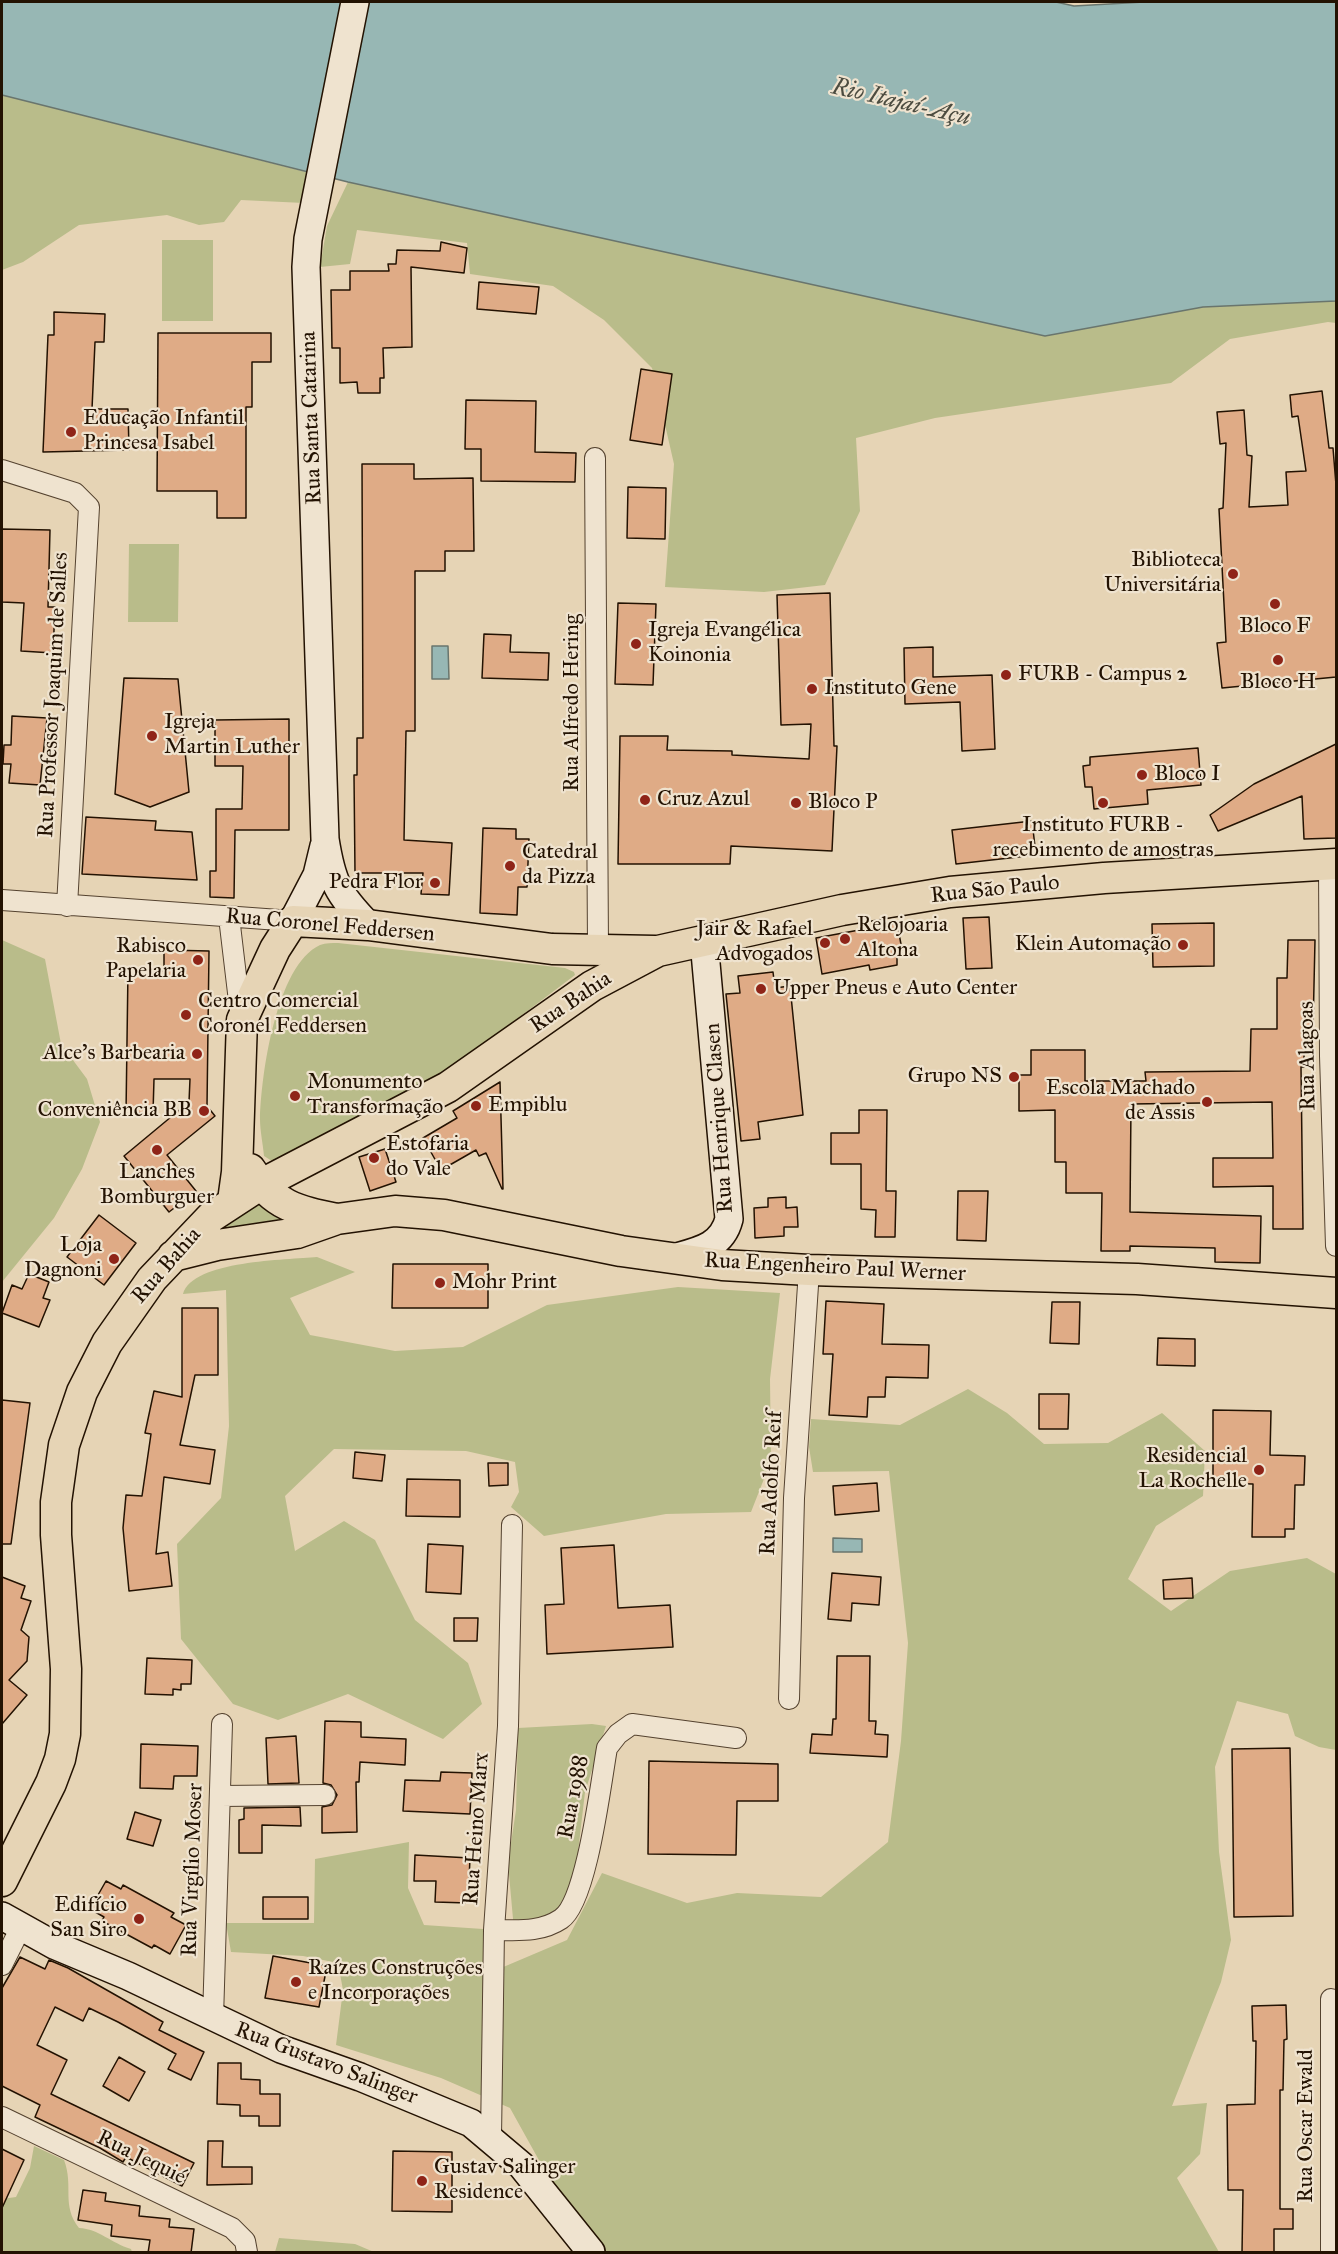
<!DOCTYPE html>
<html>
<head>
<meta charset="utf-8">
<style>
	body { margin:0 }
	#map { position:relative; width:1338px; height:2254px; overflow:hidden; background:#e6d4b5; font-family:"IM FELL Great Primer",serif }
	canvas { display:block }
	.frame { position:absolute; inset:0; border:3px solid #231202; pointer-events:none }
</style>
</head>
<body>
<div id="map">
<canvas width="1338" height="2254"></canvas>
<div class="frame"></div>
</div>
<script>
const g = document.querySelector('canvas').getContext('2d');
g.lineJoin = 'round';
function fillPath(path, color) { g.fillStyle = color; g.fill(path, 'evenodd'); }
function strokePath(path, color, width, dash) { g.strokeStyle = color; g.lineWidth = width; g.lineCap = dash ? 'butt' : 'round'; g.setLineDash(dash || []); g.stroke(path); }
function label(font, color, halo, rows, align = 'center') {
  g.font = font + ' "IM FELL Great Primer",serif'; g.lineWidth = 4.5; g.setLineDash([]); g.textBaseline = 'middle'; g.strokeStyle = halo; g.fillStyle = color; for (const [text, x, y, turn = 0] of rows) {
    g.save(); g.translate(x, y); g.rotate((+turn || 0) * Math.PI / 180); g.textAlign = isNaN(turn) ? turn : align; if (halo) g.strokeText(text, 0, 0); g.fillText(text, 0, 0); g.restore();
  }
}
fillPath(new Path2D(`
	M2 95 310 173 304 203 241 200 224 222 199 225 167 215 79 225 23 262 2 270Z
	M348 182 1045 336 1203 307 1336 301V323L1328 322 1230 339 1171 383 935 418 856 438 860 511 825 585 764 592 665 587 674 464 652 368 604 320 553 286 470 274 467 243 357 230 350 264 320 267 327 226Z
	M162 240H213V321H162Z
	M129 544H179L178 622H128Z
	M2 940 45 959 61 1044 87 1079 100 1122 82 1169 54 1218 2 1282Z
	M338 943 565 968 574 972 575 975 448 1071 282 1160 272 1161 264 1156C263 1144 260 1131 260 1119 261 1076 276 965 320 945 326 943 332 943 338 943Z
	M257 1201 286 1217 281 1229 203 1235Z
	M317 1257 355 1272 290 1298 310 1335 395 1351 463 1347 547 1305 678 1287 780 1293 770 1379 771 1461 751 1512 666 1514 544 1536 511 1507 519 1492 515 1462 466 1451 334 1449 285 1496 295 1551 344 1521 375 1540 415 1620 468 1663 482 1704 443 1739 348 1694 278 1720 233 1704 181 1639 177 1544 221 1498 229 1426 226 1290 183 1294C193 1260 287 1260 317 1257Z
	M968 1389 1007 1413 1044 1444 1108 1443 1162 1413 1205 1451 1203 1496 1156 1526 1128 1579 1171 1611 1230 1571 1307 1558 1336 1574V1750L1319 1747 1295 1736 1288 1714 1237 1701 1215 1767 1219 1852 1231 1940 1221 1982 1172 2106 1207 2103 1200 2154 1177 2178 1219 2252H607L560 2198 510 2108 441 2078 336 2045 343 1990 338 1963 303 1956 231 1952 226 1923H314L315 1859 409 1842 408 1888 424 1925 483 1929V1965L501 1968 567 1940 602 1873 687 1903 737 1893 821 1897 888 1842 901 1741 908 1643 889 1471 813 1472 809 1447 811 1419 900 1425Z
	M592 1724 606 1726 585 1792 574 1887 557 1915 514 1930 508 1863 516 1810 518 1728Z
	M34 2146 64 2160C74 2186 61 2205 79 2228 99 2229 111 2243 131 2249L132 2252H2V2199L16 2197 30 2168Z
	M279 2238 355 2244 374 2252H275Z`), '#b9bc8a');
const water = new Path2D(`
	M2 2H1056L1074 6 1144 2H1336V301L1203 307 1045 336 348 182 2 95Z
	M432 646H448L449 679H432Z
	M833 1538 862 1539V1552H833Z`);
fillPath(water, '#97b7b4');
strokePath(water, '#69756d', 1.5);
const building = new Path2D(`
	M441 242 467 248 464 273 411 267 412 347 383 348 384 378H380V393H358L357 382 340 383V348H332L331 290H350V271H389L388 264H396L397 250 440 251Z
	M479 282 539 287 536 314 477 309Z
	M54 312 105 314 104 342H95L92 409H128L129 450 43 452 48 335H54Z
	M158 333H271V362H252V407H246V518H217V491H157Z
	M641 369 672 374 662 445 630 440Z
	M1322 391 1329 448H1333L1336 485V677L1222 688 1217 643 1226 642 1219 509 1223 508 1226 443 1220 444 1217 412 1244 410 1247 455 1252 456 1249 507 1288 505 1286 472 1306 471 1298 416 1292 417 1290 395Z
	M466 400 536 401 535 452 576 453 575 482 481 481V449H465Z
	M362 464H414V479L473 478 474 551H445V571H415V731H406L404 840 452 843 449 895 421 894 423 873H355L354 775H357V738H363Z
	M628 487 666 488 665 539 627 538Z
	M2 529 50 530 48 607H55L53 653 21 651 24 603 2 602Z
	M830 593 834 746H837L832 851 731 846 730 864H618L620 736H668L667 750 732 751V755L809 759 811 724 781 725 777 595Z
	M618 603 656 604 653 685 615 684Z
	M484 634 511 635 510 652 549 653 548 680 482 678Z
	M933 647V677L992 675 995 749 962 751 960 702 905 704 904 648Z
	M124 678 178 679 189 792 150 807 115 794Z
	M12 716 47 718 40 785 9 783 11 764H3L4 745H11Z
	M289 719V830H235L234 898 210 897V871H216V809H242L243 766H215V720Z
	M1336 744V838L1304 839 1302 796 1218 831 1210 815 1254 784Z
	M1198 748 1201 785 1147 790 1148 804 1094 809 1092 787H1085L1083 766 1090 765V757Z
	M86 817 156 821 155 830 192 832 197 880 82 874Z
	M1032 821 1036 855 956 864 952 830Z
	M483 828 516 829V839H529L527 887H518L517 915 480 913Z
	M989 917 992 968 966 969 963 918Z
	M897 923 903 955 897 956V965L870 970 869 965 822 974 816 938Z
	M1214 923V966L1153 967 1152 924Z
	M1288 940H1315L1313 1030H1304V1067H1301L1303 1229H1273V1186L1213 1187V1158H1273L1272 1102 1131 1104 1130 1212 1261 1216 1260 1263 1215 1262V1248L1130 1246V1251H1101L1102 1193H1066V1162H1055V1110L1019 1111V1075H1031V1050H1085V1081H1146L1145 1072 1250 1071 1251 1029H1277V978H1287Z
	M164 950 209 951 207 1106 215 1116 167 1155 196 1191 169 1212 124 1156 189 1102 190 1079H154L153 1113H126L128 970 164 971Z
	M773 972 775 988 790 986 803 1115 758 1122 760 1139 741 1141 726 994 740 993 738 976Z
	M500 1082 503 1189H502L486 1153 479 1156 476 1150 441 1170 423 1138 457 1118 453 1111Z
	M859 1110H887L886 1191H896L895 1237H875L876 1210 861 1209V1164H831V1133H859Z
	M385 1149 396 1182 370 1191 359 1157Z
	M958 1191H988L986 1241 957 1240Z
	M786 1197V1208L797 1207 798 1227H784V1236L755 1238 754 1208 768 1207V1198Z
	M99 1215 136 1243 104 1285 67 1257Z
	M393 1264H488V1308H392Z
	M29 1274 49 1282 43 1298 50 1300 39 1327 2 1313 12 1285 22 1289Z
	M826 1301 884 1304 882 1344 929 1345 928 1378 886 1377 885 1397H868L867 1417 829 1415 833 1354H823Z
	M1052 1302H1080L1079 1344 1050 1343Z
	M182 1308H218V1375H195L180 1445 215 1450 210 1484 164 1477 156 1554 168 1552 172 1586 129 1591 123 1528 126 1495 142 1496 151 1434 145 1433 154 1391 182 1397Z
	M1158 1338 1195 1339V1366L1157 1365Z
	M1039 1394H1069L1068 1429H1039Z
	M2 1400 30 1403 11 1544H2Z
	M1213 1410 1271 1411 1270 1455 1305 1456 1304 1485H1295L1294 1529H1285V1537H1252L1253 1484 1213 1483Z
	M355 1452 385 1455 382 1481 353 1478Z
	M488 1463H508V1485L489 1486Z
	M407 1479 460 1480V1517L406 1516Z
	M877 1483 879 1511 835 1515 833 1486Z
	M428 1544 463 1546 461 1594 426 1592Z
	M614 1545 618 1608 670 1605 673 1647 547 1654 545 1605 564 1604 561 1548Z
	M832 1573 881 1577 879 1605 852 1603 851 1621 828 1619Z
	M2 1577 25 1586 21 1598 31 1601 21 1630 29 1637 27 1661 9 1680 27 1695 2 1724Z
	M1192 1578 1193 1598 1164 1599 1163 1580Z
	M454 1618H478L477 1641H454Z
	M837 1656H870L869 1721H876L875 1734 888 1735 887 1757 810 1753 812 1734 832 1735 833 1719H836Z
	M147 1658 192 1660 191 1684H181V1690L173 1689V1695L145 1694Z
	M325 1721 361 1722V1737L406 1739 405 1765 360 1762 359 1782H356L357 1832 322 1833V1807L332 1805 337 1795 331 1785 323 1783Z
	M296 1736 299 1783 268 1784 266 1738Z
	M141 1744 198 1746 197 1776H174L173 1789 140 1788Z
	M1290 1748 1293 1916 1234 1917 1232 1749Z
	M649 1761 778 1764V1801H737L736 1855 648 1854Z
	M441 1772 472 1773 470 1814 403 1811 405 1780 440 1781Z
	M300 1807 301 1826 262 1825V1853H239V1820L244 1819V1808Z
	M135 1812 161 1820 153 1846 127 1839Z
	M415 1855 470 1858 468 1903 435 1902 436 1881H414Z
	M106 1881 121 1889 123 1885 174 1913 171 1917 186 1925 170 1954 154 1945 152 1948 102 1921 104 1917 90 1909Z
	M263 1897H308V1919H263Z
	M273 1956 327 1966 319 2007 265 1998Z
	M20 1957 45 1969 49 1960 68 1968 163 2022 159 2030 204 2052 191 2080 168 2069 176 2054 118 2022 89 2008 83 2021 55 2007 37 2045 67 2060 51 2094 194 2163 182 2186 126 2157 123 2162 100 2148 35 2117 40 2105 2 2086V1988Z
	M1286 2005 1287 2039 1284 2040 1283 2090H1280V2209H1293V2229H1274V2253H1242L1243 2190H1228L1227 2105 1255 2104 1256 2041H1253L1252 2006Z
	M119 2057 145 2072 129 2101 103 2086Z
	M218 2063H241V2079L260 2080V2094H280V2126H259V2116H240V2105L217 2104Z
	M208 2141H223L222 2167H252V2184L207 2185Z
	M2 2149 24 2160 2 2208Z
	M393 2151 452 2152V2212L392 2211Z
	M83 2190 106 2193 105 2201 140 2206 139 2216 170 2219 169 2227 194 2229 191 2253H148L150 2240 111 2236 112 2225 78 2220Z`);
fillPath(building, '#dfab86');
strokePath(building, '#231202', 1.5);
const street = new Path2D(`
	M595 458 598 948
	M2 470 75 493 89 507 67 906
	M1329 865 1330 1056 1336 1246
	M2 900 293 921
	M229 917 241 1018
	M789 1699 794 1498 809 1270
	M220 1796 325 1795
	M494 1930C517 1930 540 1933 561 1919 587 1902 601 1781 607 1748L618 1734 632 1724 736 1738
	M2 1965 21 1927
	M213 2018 222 1724
	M2 2117 232 2228 245 2241 247 2252
	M491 2137 494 1930 508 1726 512 1525
	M1331 2252V1999`);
const secondary = new Path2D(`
	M355 2 308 239 306 267 325 839C332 883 338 894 368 925
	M293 921 317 875 324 846
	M673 1258C698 1251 722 1247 729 1219L704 941
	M2 1916 54 1945 128 1976 281 2049 360 2077 471 2123 522 2166 591 2252`);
const primary = new Path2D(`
	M250 1169C273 1206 298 1211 337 1219
	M233 1201 237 1172 242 1020 275 949 293 921 368 925 552 949 655 951
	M173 1256 217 1245 297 1233 337 1219 395 1211 444 1215 621 1251 722 1265 809 1270 1137 1279 1336 1293
	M2 1881 51 1783 60 1759 65 1734 66 1669 56 1535V1502L64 1445 82 1392 107 1343 152 1279 211 1217 260 1185 448 1087 592 986 658 951 842 910 950 892 1104 878 1336 864`);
strokePath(street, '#54422f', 22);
strokePath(secondary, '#231202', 30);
strokePath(primary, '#231202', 33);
strokePath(street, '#efe3cf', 20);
strokePath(secondary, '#efe3cf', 27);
strokePath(primary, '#e6d4b5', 30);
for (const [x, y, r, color] of [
	[71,432,6,"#8f2418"],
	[1233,574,6,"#8f2418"],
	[1275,604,6,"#8f2418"],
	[636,644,6,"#8f2418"],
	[1278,660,6,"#8f2418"],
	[1006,675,6,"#8f2418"],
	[812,689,6,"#8f2418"],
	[152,736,6,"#8f2418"],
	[1142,775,6,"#8f2418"],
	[645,800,6,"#8f2418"],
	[796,803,6,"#8f2418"],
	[1103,803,6,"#8f2418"],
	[510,866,6,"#8f2418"],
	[435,883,6,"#8f2418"],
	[845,939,6,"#8f2418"],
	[825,943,6,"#8f2418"],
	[1183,945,6,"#8f2418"],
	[198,960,6,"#8f2418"],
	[761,989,6,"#8f2418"],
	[186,1015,6,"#8f2418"],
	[197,1054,6,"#8f2418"],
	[1014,1077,6,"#8f2418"],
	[295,1096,6,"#8f2418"],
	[1207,1102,6,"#8f2418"],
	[476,1106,6,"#8f2418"],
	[204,1111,6,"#8f2418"],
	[157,1150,6,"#8f2418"],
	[374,1158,6,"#8f2418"],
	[114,1259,6,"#8f2418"],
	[440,1283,6,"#8f2418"],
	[1259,1470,6,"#8f2418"],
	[139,1919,6,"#8f2418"],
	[296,1982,6,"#8f2418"],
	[422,2181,6,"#8f2418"]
]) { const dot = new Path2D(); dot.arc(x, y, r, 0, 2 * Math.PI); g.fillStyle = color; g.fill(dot); strokePath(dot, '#efe3cf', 2); }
label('22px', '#231202', '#efe3cf', [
	["Rua Santa Catarina",312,418,-92],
	["Rua Professor Joaquim de Salles",54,695,-87],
	["Rua Alfredo Hering",573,703,-90],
	["Rua São Paulo",995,890,-6],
	["Rua Coronel Feddersen",330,926,5],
	["Rua Bahia",571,1003,-34],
	["Rua Alagoas",1308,1056,-91],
	["Rua Henrique Clasen",720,1118,-94],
	["Rua Bahia",167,1266,-49],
	["Rua Engenheiro Paul Werner",835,1268,3],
	["Rua Adolfo Reif",772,1483,-87],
	["Rua 1988",574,1797,-79],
	["Rua Heino Marx",477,1829,-86],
	["Rua Virgílio Moser",193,1870,-88],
	["Rua Gustavo Salinger",326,2064,21],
	["Rua Oscar Ewald",1307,2126,-90],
	["Rua Jequié",141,2158,26]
]);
label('22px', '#231202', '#efe3cf', [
	["Educação Infantil",83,419],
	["Princesa Isabel",83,444],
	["Biblioteca",1221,561,"right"],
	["Universitária",1221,586,"right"],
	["Bloco F",1275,627,"center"],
	["Igreja Evangélica",648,631],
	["Koinonia",648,656],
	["FURB - Campus 2",1018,675],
	["Bloco H",1278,683,"center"],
	["Instituto Gene",824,689],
	["Igreja",164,723],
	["Martin Luther",164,748],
	["Bloco I",1154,775],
	["Cruz Azul",657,800],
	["Bloco P",808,803],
	["Instituto FURB -",1103,826,"center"],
	["recebimento de amostras",1103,851,"center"],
	["Catedral",522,853],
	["da Pizza",522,878],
	["Pedra Flor",423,883,"right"],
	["Relojoaria",857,926],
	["Altona",857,951],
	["Jair & Rafael",813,930,"right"],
	["Advogados",813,955,"right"],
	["Klein Automação",1171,945,"right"],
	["Rabisco",186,947,"right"],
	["Papelaria",186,972,"right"],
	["Upper Pneus e Auto Center",773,989],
	["Centro Comercial",198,1002],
	["Coronel Feddersen",198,1027],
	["Alce's Barbearia",185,1054,"right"],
	["Grupo NS",1002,1077,"right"],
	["Monumento",307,1083],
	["Transformação",307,1108],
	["Escola Machado",1195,1089,"right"],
	["de Assis",1195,1114,"right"],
	["Empiblu",488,1106],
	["Conveniência BB",192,1111,"right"],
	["Estofaria",386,1145],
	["do Vale",386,1170],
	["Lanches",157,1173,"center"],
	["Bomburguer",157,1198,"center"],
	["Loja",102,1246,"right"],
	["Dagnoni",102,1271,"right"],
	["Mohr Print",452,1283],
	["Residencial",1247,1457,"right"],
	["La Rochelle",1247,1482,"right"],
	["Edifício",127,1906,"right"],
	["San Siro",127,1931,"right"],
	["Raízes Construções",308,1969],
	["e Incorporações",308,1994],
	["Gustav Salinger",434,2168],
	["Residence",434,2193]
], 'left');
label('italic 24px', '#4c4c40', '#efe3cf', [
	["Rio Itajaí-Açu",901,103,13]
]);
</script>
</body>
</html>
